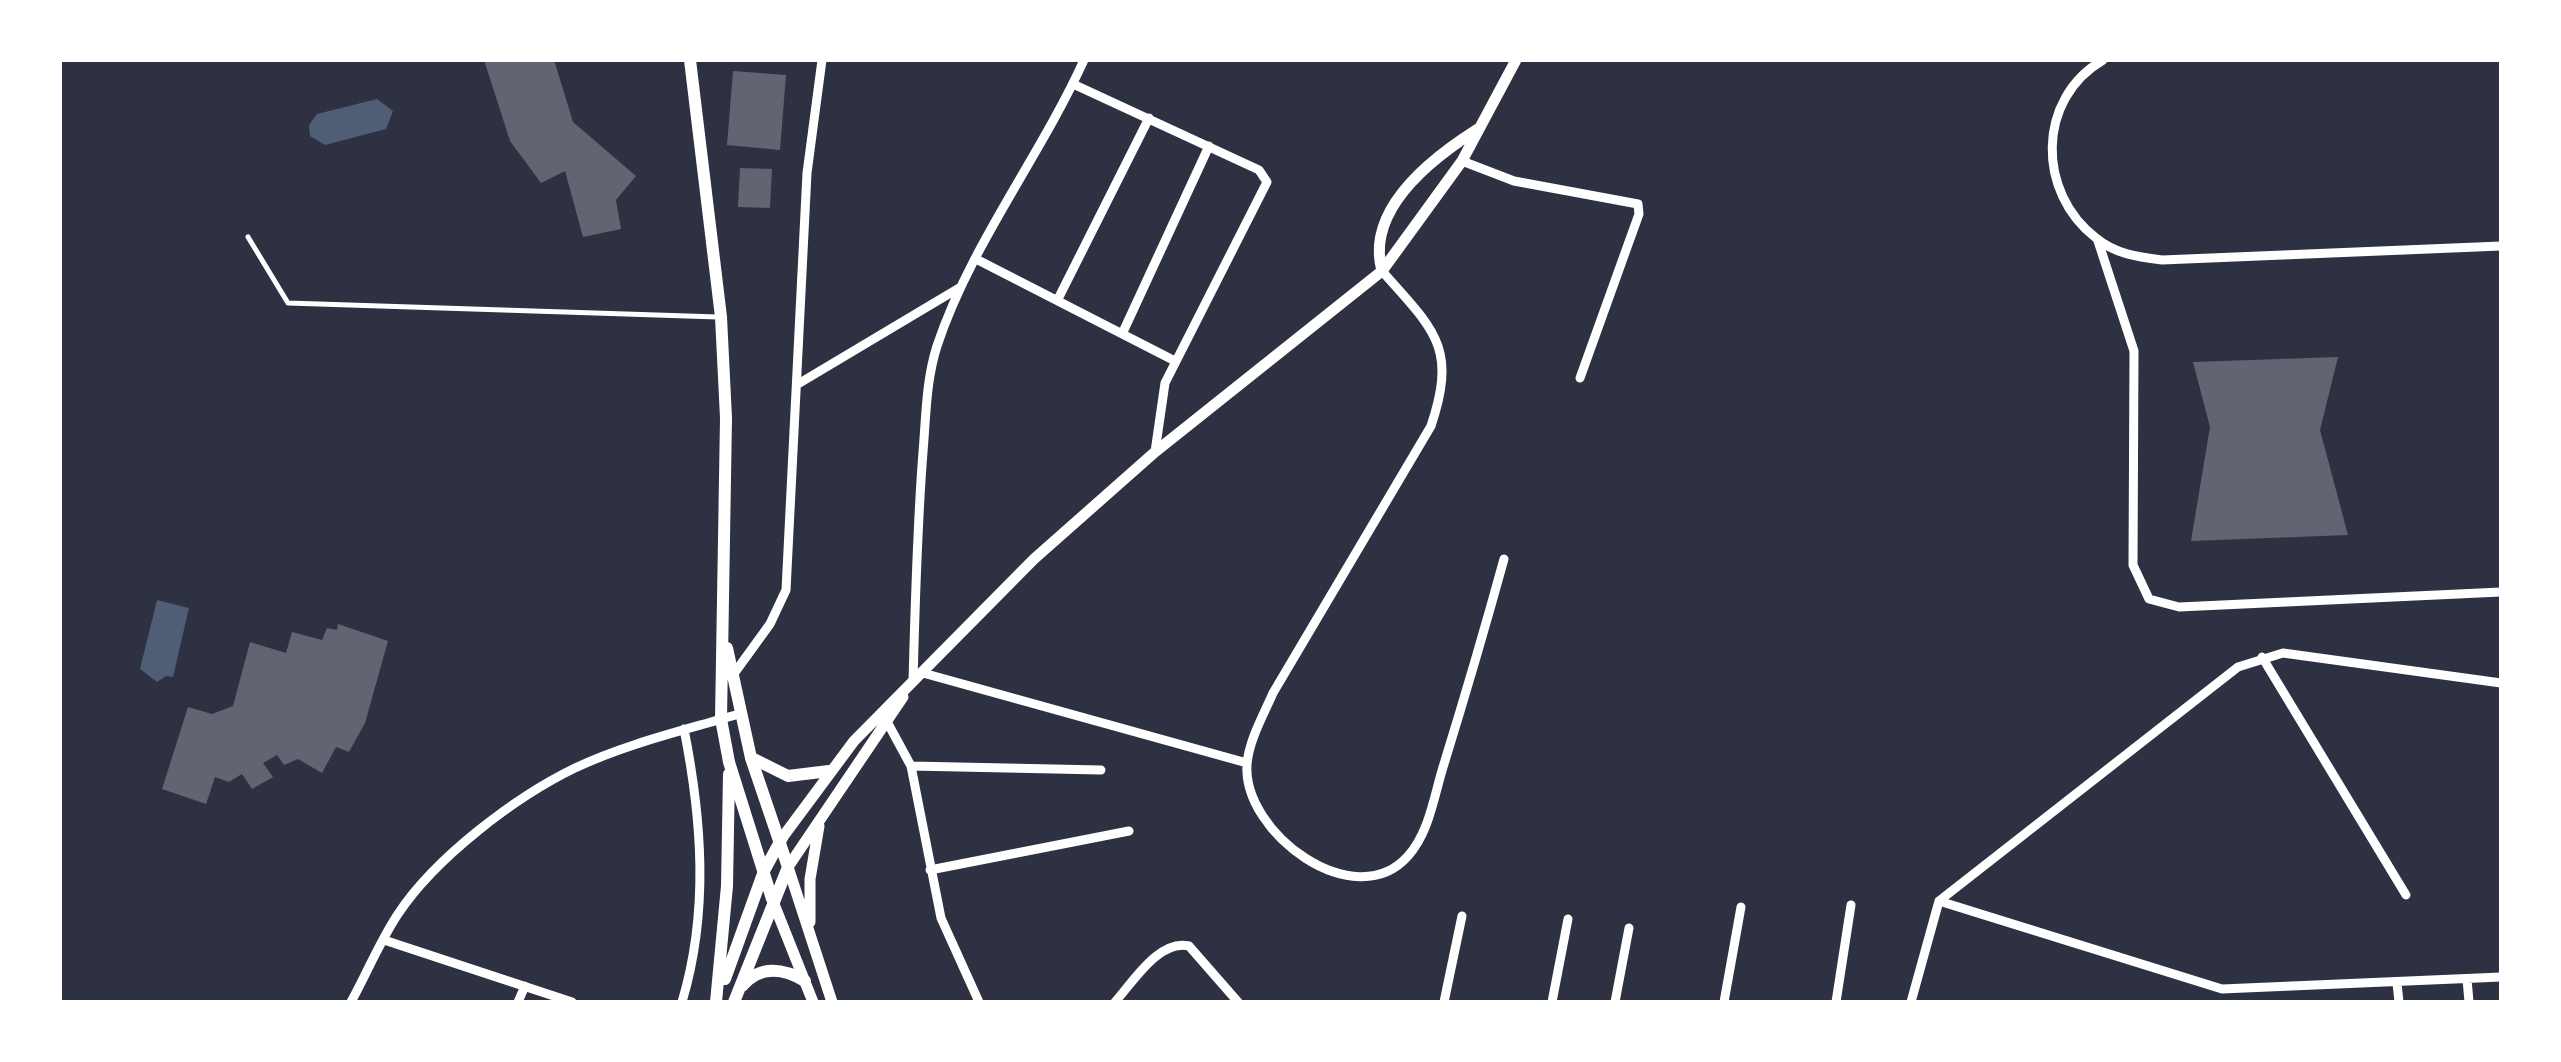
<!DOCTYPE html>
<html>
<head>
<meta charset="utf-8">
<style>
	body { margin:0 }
	#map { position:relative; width:2561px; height:1062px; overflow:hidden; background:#2d3142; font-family:Lato,sans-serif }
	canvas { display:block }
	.frame { position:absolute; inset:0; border:62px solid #fff; pointer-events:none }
</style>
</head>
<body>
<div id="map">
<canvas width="2561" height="1062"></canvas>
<div class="frame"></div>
</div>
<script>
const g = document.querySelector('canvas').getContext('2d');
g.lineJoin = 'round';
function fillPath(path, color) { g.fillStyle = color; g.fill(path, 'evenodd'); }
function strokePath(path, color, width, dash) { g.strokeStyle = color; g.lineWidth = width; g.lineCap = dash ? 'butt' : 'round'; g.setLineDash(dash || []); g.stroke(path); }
fillPath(new Path2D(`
	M377 99 393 111 386 129 325 145 310 136 309 125 317 114Z
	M157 600 189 608 173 677 166 676 157 682 140 669Z`), '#4f5d75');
fillPath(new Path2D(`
	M484 60H554L573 122 636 176 616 200 621 229 583 237 565 171 541 183 510 141Z
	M733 71 786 75 780 150 727 145Z
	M740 168 772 169 770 208 738 207Z
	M2338 357 2320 430 2348 535 2191 541 2210 427 2193 362Z
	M338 624 388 641 365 723 349 752 336 747 322 773 298 759 284 765 277 755 263 763 273 777 252 789 242 774 229 782 215 777 206 804 162 789 188 707 212 714 233 706 250 642 286 653 292 632 322 640 327 628 337 630Z`), '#626471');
strokePath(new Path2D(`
	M248 237 288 303 718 317`), '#fff', 5);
strokePath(new Path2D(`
	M2103 60C2036 99 2037 193 2096 238 2115 254 2138 257 2162 260L2501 246
	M1073 84 1259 170 1267 182 1165 383 1155 452
	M1462 161 1514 181 1638 204 1639 214 1580 378
	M2098 241 2134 351 2133 565 2149 599 2179 607 2501 592
	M976 259 1175 361
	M1382 271C1433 329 1458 346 1431 426L1273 693C1264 714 1249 740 1247 764 1242 833 1355 916 1408 856 1430 831 1434 795 1444 764 1465 696 1485 628 1504 559
	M1058 299 1149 118
	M1123 332 1209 146
	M798 384 959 288
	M2262 657 2406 895
	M923 673 1247 763
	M733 675 770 624 786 590 807 173 822 60
	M913 682C915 605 917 529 923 452 926 417 926 380 937 346 970 246 1040 157 1084 60
	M885 718 911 766 941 918 979 1002
	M911 766 1101 770
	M930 870 1129 831
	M1939 901 2222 989 2501 977
	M384 940 572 1002
	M2467 979 2469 1002
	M2397 983 2399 1002
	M351 1002C367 973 380 941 398 914 435 858 515 797 575 768 628 743 686 730 742 713
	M518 1002 525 986
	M682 1002C709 912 702 820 684 729
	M1115 1002C1133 982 1159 939 1189 946L1238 1002
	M1444 1002 1462 916
	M1552 1002 1568 919
	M1615 1002 1629 928
	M1724 1002 1741 907
	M1836 1002 1851 905
	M1911 1002 1939 901 2238 667 2283 653 2501 683`), '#fff', 9);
strokePath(new Path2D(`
	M1382 271C1365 209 1432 158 1478 129
	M782 838 854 741 1034 559 1155 452 1382 271 1462 161 1516 60
	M772 899 813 1002
	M810 922V879L819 826
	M832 1002 788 867 903 697`), '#fff', 11);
strokePath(new Path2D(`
	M690 60 721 317 726 418 721 719 729 762 772 899
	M727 648 751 758 788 867 734 1002
	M752 758 788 776 829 771
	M725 979 764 871 782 838
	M742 986C760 965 783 968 805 981
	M716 1002 727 886 729 774`), '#fff', 12);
</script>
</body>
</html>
